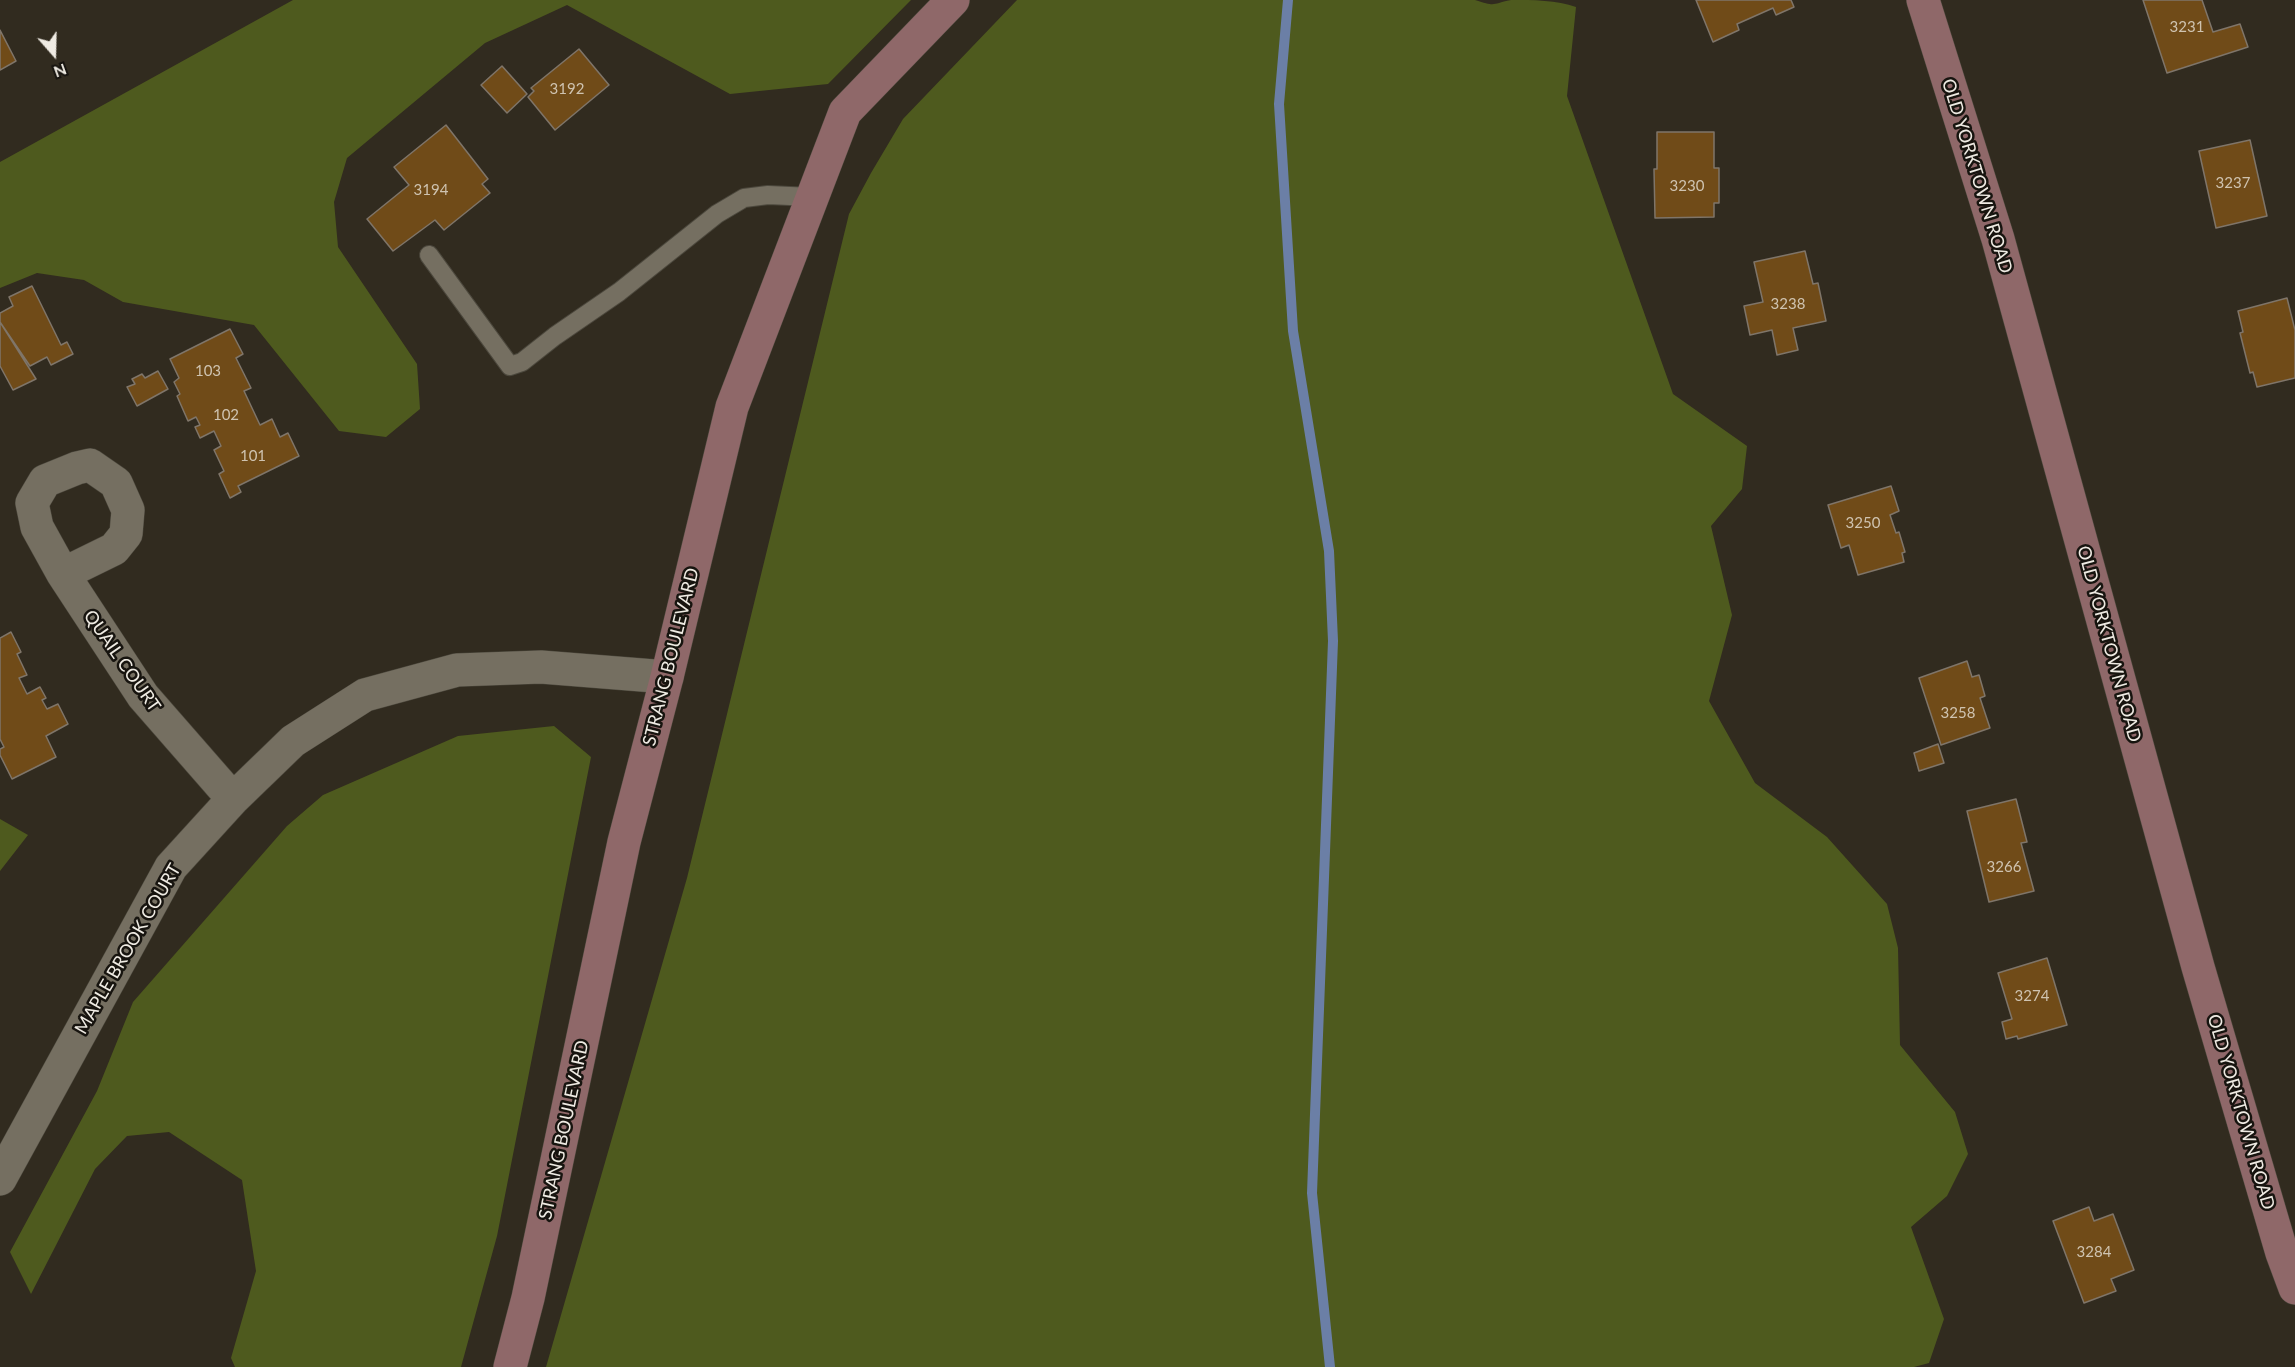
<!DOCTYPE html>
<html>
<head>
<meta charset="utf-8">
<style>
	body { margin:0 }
	#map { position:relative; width:2295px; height:1367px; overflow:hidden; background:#312b1f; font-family:Lato,sans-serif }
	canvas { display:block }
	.north { position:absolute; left:24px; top:24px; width:60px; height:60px; -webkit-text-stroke:4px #17140f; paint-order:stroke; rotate:160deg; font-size:16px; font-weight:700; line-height:24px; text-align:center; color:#efebe3 }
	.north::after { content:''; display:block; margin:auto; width:21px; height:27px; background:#efebe3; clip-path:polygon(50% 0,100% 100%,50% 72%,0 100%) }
</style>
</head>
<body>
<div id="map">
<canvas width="2295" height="1367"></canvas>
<div class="north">N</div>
</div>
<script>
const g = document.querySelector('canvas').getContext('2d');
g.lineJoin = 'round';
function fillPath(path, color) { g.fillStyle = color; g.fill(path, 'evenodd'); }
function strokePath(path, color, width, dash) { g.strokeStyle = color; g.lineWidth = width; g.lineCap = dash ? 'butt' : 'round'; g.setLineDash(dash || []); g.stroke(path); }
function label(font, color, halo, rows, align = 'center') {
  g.font = font + ' Lato,sans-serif'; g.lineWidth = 5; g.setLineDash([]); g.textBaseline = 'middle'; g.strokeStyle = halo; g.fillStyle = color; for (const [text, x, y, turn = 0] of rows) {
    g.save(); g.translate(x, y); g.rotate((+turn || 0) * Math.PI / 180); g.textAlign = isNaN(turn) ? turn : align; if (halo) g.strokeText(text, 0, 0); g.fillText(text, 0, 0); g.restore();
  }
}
fillPath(new Path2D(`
	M293 0H911L828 84 730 94 567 5 485 43 347 158 334 202 338 247 417 364 420 409 386 437 339 431 254 325 123 302 84 280 37 273 0 288V162Z
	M1017 0H1475C1497 7 1491 4 1511 0 1533 0 1557 0 1576 7L1567 96 1673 394 1747 446 1742 489 1711 526 1732 615 1709 701 1755 783 1827 837 1887 904 1898 948 1900 1045 1955 1112 1968 1154 1947 1196 1911 1227 1944 1319 1929 1363 1914 1367H546L687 878 849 214 871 173 903 119Z
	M554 726 591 757 497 1236 461 1367H235L231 1358 256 1271 242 1180 169 1132 127 1136 95 1169 31 1294 10 1252 97 1091 133 1002 287 826 323 795 458 736Z
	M0 819 28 835 0 871Z`), '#4e5a1e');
strokePath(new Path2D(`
	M1288 0 1279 104 1293 331 1329 551 1333 641 1312 1193 1330 1367`), '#6b7fa6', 10);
const building = new Path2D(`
	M1696 0H1791L1794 7 1776 15 1773 8 1737 24 1739 30 1713 42Z
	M2143 0H2202L2213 32 2240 24 2248 47 2167 73Z
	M0 30 16 61 0 70Z
	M579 49 609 85 555 130 528 97 534 91 531 88Z
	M502 66 527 94 507 113 481 85Z
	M446 125 488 179 482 184 490 193 444 230 435 220 393 251 367 219 409 185 394 167Z
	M1657 132H1714V168H1719V203H1714V217L1655 218 1654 169H1657Z
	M2250 140 2267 216 2216 228 2199 151Z
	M1805 251 1813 284 1818 283 1826 321 1793 328 1798 350 1777 355 1772 330 1750 335 1744 306 1763 302 1754 262Z
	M32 286 61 345 67 342 73 354 51 365 47 357 30 366 0 322V313L13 306 9 297Z
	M2287 298 2295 330V378L2257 387 2253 372 2250 373 2240 333 2243 332 2238 311Z
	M0 322 36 379 13 390 0 366Z
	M230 329 243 354 236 358 251 388 244 391 260 425 272 419 280 437 288 433 299 456 238 486 241 492 230 498 219 474 224 471 214 450 221 446 214 431 200 438 195 427 200 425 196 417 188 421 177 396 180 394 174 382 179 378 170 359Z
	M158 371 168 389 137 406 127 387 135 384 132 379 142 374 145 378Z
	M1891 486 1899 511 1890 515 1896 533 1899 532 1905 552 1902 553 1904 562 1858 575 1849 545 1841 548 1828 505Z
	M11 632 21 652 17 654 27 675 19 678 27 694 40 687 46 698 42 700 47 709 58 704 68 724 46 736 56 757 12 779 0 755V749L4 747 0 739V638Z
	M1967 661 1972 677 1979 675 1985 696 1980 698 1990 728 1941 745 1919 678Z
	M1938 744 1944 763 1919 771 1914 753Z
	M2016 799 2027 842 2021 843 2034 891 1989 902 1967 811Z
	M2047 958 2067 1025 2018 1039 2017 1036 2006 1039 2002 1022 2012 1019 1998 973Z
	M2089 1207 2094 1221 2113 1214 2134 1270 2111 1279 2116 1291 2084 1303 2053 1221Z`);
fillPath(building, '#704b18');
strokePath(building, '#7f7569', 1.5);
const lane = new Path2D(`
	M429 255 510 366 522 362 555 336 619 292 717 214 744 198 768 195 812 197`);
const street = new Path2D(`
	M90 465 116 483 128 510 126 534 114 549 63 574 37 527 32 503 45 481 77 468Z
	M63 574 143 696 233 799
	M0 1179 171 867 233 799 293 741 365 695 457 670 541 667 667 677`);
const secondary = new Path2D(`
	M1923 0 1998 239 2198 967 2282 1253 2295 1288
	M510 1367 528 1298 624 842 667 677 732 407 845 112 953 0`);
strokePath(lane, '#4c483d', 20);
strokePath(street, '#4c483d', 34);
strokePath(secondary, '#4c483d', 34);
strokePath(lane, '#756f61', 18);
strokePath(street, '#756f61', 33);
strokePath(secondary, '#8f6869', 33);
label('15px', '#cfc3b0', null, [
	["3231",2187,27],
	["3192",567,89],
	["3237",2233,183],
	["3230",1687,186],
	["3194",431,190],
	["3238",1788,304],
	["103",208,371],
	["102",226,415],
	["101",253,456],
	["3250",1863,523],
	["3258",1958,713],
	["3266",2004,867],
	["3274",2032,996],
	["3284",2094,1252]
]);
label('18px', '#efebe3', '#17140f', [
	["OLD YORKTOWN ROAD",1977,176,73],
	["OLD YORKTOWN ROAD",2109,644,75],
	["STRANG BOULEVARD",671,657,-76],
	["QUAIL COURT",122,661,55],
	["MAPLE BROOK COURT",128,949,-60],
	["OLD YORKTOWN ROAD",2241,1112,74],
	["STRANG BOULEVARD",564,1130,-78]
]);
</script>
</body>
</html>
